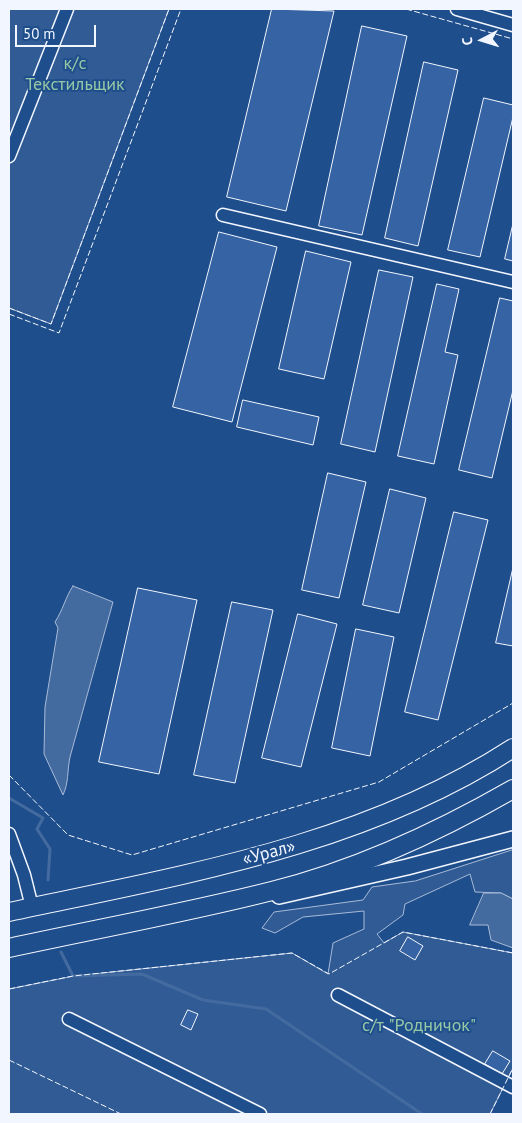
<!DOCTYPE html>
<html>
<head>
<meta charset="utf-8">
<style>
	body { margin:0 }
	#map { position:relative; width:522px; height:1123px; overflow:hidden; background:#1f4e8c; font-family:"PT Sans",sans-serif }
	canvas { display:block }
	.frame { position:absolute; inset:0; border:10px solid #f2f6ff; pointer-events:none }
	.north { position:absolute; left:457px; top:15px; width:50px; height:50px; -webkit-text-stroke:4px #1f4e8c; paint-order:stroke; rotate:265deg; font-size:14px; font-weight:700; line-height:20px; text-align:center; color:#f2f6ff }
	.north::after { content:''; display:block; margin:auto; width:18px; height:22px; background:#f2f6ff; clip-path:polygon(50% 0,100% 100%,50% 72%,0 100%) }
	.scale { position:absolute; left:15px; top:25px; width:81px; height:22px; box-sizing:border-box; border:2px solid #f2f6ff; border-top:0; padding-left:6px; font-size:15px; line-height:18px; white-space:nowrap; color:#f2f6ff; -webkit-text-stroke:4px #1f4e8c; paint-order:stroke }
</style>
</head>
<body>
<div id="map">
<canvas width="522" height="1123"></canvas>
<div class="frame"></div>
<div class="north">С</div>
<div class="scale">50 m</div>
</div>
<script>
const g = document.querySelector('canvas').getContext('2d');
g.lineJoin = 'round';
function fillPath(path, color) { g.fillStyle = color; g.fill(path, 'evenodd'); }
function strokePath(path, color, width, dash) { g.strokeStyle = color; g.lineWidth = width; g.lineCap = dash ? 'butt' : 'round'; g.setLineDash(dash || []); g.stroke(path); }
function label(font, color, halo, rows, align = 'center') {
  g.font = font + ' "PT Sans",sans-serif'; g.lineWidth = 4; g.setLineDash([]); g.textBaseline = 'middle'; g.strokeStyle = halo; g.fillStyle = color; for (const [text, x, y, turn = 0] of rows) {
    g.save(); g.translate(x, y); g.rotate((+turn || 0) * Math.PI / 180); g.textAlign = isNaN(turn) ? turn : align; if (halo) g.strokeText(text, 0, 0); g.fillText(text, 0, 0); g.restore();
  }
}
const built = new Path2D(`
	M9 9H169L51 324 9 308Z
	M513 850V899L501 893 475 892 470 874 405 904 403 915 377 934 384 943 403 932 513 953V1068L490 1114H9V989L74 976 292 953 328 974 333 943 364 929V911L303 917 275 933 262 928 274 912 363 900 372 887 415 881Z`);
fillPath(built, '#305b95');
strokePath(built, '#a8bbd7', 1);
const water = new Path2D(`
	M73 586 113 602 70 757C67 771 69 782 63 795L44 754 45 707 58 628 55 622C63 610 65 598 73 586Z
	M484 893H501L513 899V948L491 940 488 925H470Z`);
fillPath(water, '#446ba0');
strokePath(water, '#a8bbd7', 1);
strokePath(new Path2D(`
	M9 798 43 818 37 829 50 849 48 880
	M61 952 73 976 142 974 203 1000 266 1009 422 1114`), '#446ba0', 3);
const building = new Path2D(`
	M272 9 334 11 286 211 227 197Z
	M362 26 407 36 362 235 319 226Z
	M424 62 458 70 418 246 385 238Z
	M484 98 513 105V117L480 257 448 250Z
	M513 224V261L505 259Z
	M219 232 277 247 232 422 173 407Z
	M306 251 351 262 324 379 279 369Z
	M379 270 413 277 375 452 341 444Z
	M437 284 459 289 445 352 458 355 434 464 398 456Z
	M500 298 513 301V390L492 478 459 470Z
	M243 400 319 417 313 445 237 427Z
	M328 473 366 482 339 598 302 590Z
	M390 489 426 498 399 613 363 605Z
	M454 512 488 520 438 720 405 712Z
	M513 568V646L496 643Z
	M138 588 197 600 159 774 99 762Z
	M232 602 273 610 235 783 194 775Z
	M298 614 337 624 301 767 262 758Z
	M356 629 394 637 370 756 332 748Z
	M408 937 423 946 415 960 400 951Z
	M188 1010 198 1014 191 1030 181 1025Z
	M493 1051 510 1061 502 1074 485 1064Z`);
fillPath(building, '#3563a3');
strokePath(building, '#f2f6ff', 1);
const minor = new Path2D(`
	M457 9 513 25
	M9 156 67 9
	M223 215 513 282
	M9 834 24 875 32 907
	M338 995 513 1087
	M69 1019 260 1114`);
const major = new Path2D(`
	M279 896 407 867 513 839`);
const highway = new Path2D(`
	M9 912C182 875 362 846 513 748
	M9 948C96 929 185 913 272 891 356 870 438 832 513 789`);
strokePath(minor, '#f2f6ff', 15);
strokePath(major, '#f2f6ff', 18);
strokePath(highway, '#f2f6ff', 20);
strokePath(minor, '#1f4e8c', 12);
strokePath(major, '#1f4e8c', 15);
strokePath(highway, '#1f4e8c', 18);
strokePath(new Path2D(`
	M406 9 513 39
	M9 308 51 324 169 9
	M9 314 59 333 181 9
	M9 775 68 835 132 855 379 782 513 703
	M9 862V868
	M9 989 73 976 292 953 329 974 403 932 513 953
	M9 1060 121 1114
	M490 1114 513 1068`), '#f2f6ff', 1, [6, 2.5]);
label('18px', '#97c8a6', '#1f4e8c', [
	["к/с",75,64],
	["Текстильщик",75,85],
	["с/т \"Родничок\"",419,1026]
]);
label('18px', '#f2f6ff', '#1f4e8c', [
	["«Урал»",269,853,-15]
]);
</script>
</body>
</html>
